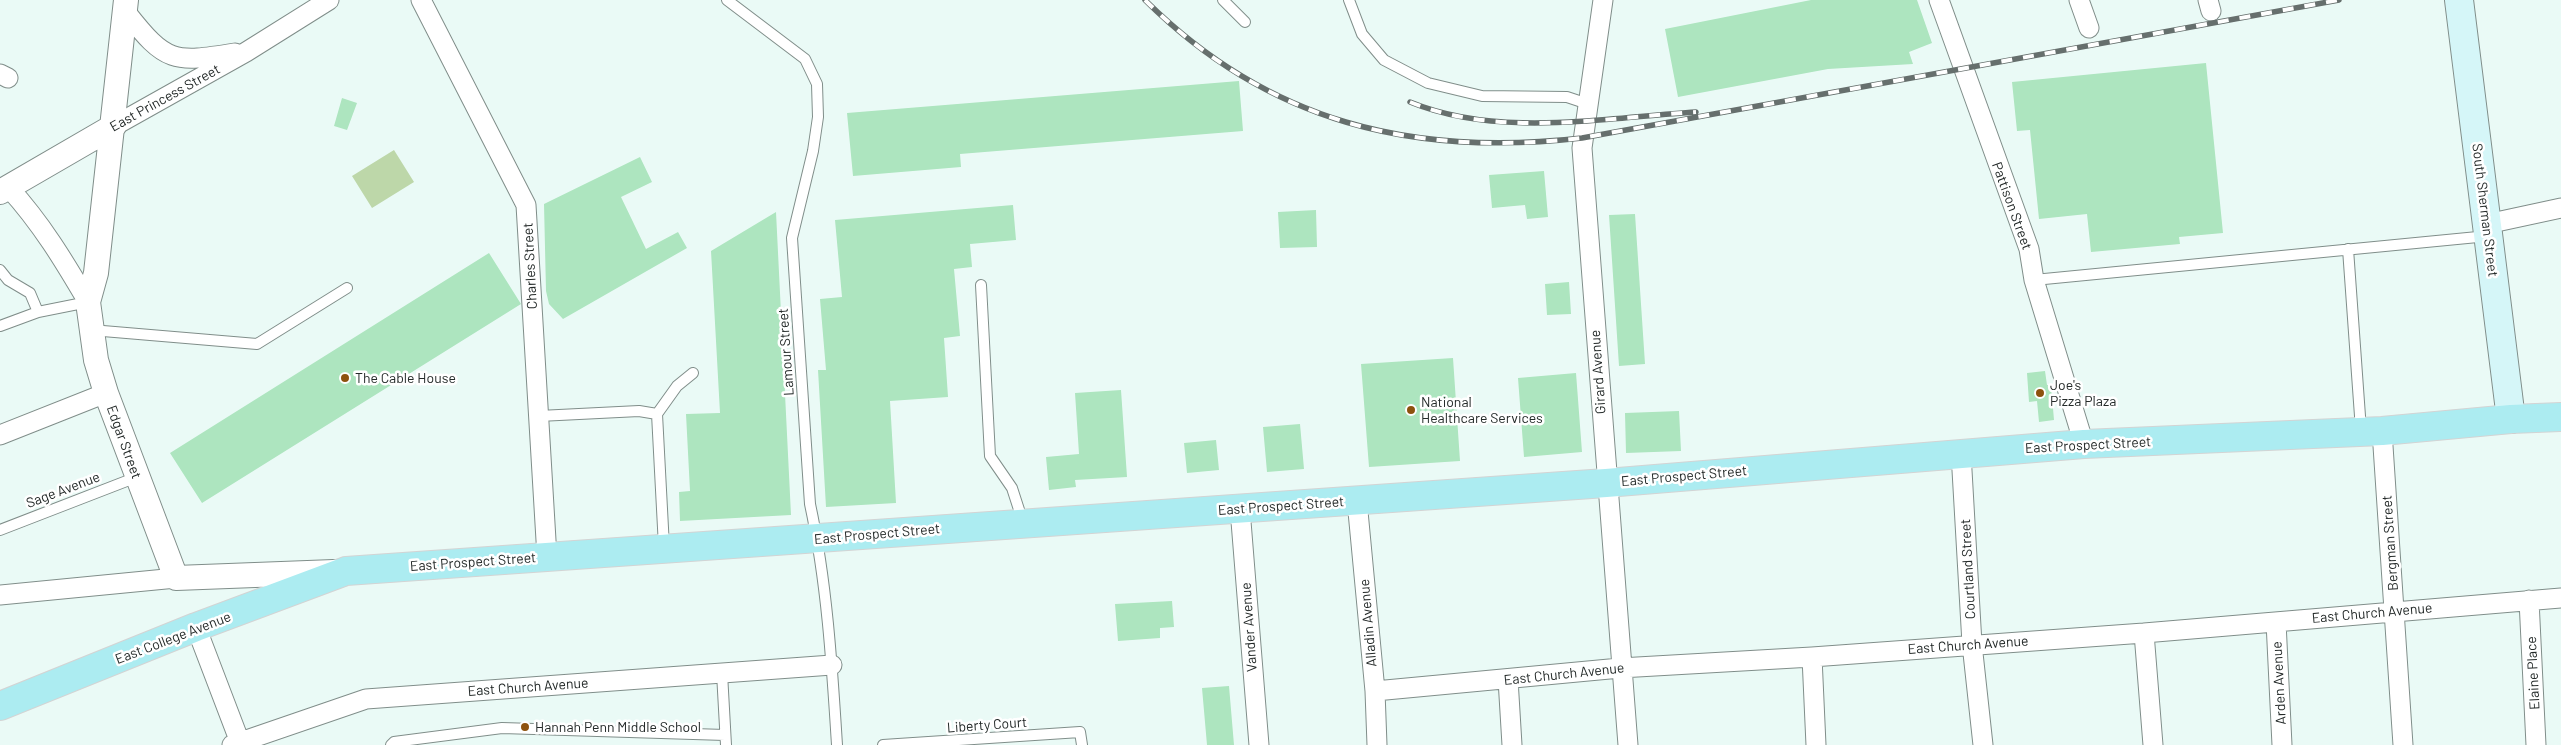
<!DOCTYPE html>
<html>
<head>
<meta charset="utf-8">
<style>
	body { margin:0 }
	canvas { display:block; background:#eafaf6 }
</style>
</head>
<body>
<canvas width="2561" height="745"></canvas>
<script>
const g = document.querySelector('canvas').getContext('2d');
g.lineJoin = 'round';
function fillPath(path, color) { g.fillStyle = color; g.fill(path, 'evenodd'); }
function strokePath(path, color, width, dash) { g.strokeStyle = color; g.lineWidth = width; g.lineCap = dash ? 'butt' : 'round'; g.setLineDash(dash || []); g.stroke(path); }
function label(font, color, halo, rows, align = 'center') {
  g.font = font + ' Barlow,sans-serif'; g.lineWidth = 5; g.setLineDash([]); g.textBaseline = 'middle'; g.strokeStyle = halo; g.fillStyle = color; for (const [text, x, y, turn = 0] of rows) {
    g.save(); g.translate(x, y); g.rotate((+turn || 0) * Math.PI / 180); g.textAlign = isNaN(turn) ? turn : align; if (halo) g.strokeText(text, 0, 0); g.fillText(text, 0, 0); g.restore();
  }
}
fillPath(new Path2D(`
	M394 150 414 182 372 208 352 176Z`), '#bdd7a9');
fillPath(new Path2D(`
	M1811 0H1917L1932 43 1909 52 1913 64 1828 69 1678 97 1665 29Z
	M2206 63 2223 233 2179 237 2180 244 2091 252 2087 214 2039 219 2030 130 2017 131 2012 82Z
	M1239 81 1243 131 960 154 961 167 853 176 847 113Z
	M342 98 357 103 347 130 334 126Z
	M640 157 652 182 621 197 646 249 678 232 687 248 563 319 549 304 546 291 544 204Z
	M1544 171 1548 217 1527 219 1525 205 1492 208 1489 175Z
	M1013 205 1016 240 970 244 972 267 954 269 960 336 944 338 948 397 890 401 896 503 826 507 818 370H826L820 299 842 297 835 220Z
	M1316 210 1317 247 1280 248 1278 212Z
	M776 212 791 515 680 521 679 492 690 491 686 414 720 413 711 251Z
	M1635 214 1645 364 1619 366 1609 215Z
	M489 253 521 304 202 503 170 453Z
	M1569 282 1571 314 1547 315 1545 284Z
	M1453 358 1460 461 1369 467 1361 364Z
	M2045 371 2047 385H2051L2054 420 2039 422 2037 401 2029 402 2027 373Z
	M1576 373 1582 452 1524 457 1518 378Z
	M1121 390 1127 477 1075 480 1076 487 1049 490 1046 457 1079 454 1075 393Z
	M1679 411 1681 451 1626 453 1625 413Z
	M1300 424 1304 469 1267 472 1263 427Z
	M1216 440 1219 470 1187 473 1184 443Z
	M1172 601 1174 627 1160 628V638L1118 641 1115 604Z
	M1229 686 1234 745H1207L1202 688Z`), '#ade5bf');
const service = new Path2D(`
	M727 0 805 59 817 84 818 117 813 151 792 238 810 504C827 583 832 665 837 745
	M1223 0 1245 22
	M1349 0 1362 34 1384 60 1428 83 1482 96 1567 97 1588 104
	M2348 249 2361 430
	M0 270 8 280 30 293 38 312
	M2034 280 2488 236
	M981 285 990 456 1012 488 1023 522
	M0 326 38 312 88 302
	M91 330 257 344 347 288
	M539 416 639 411 657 414
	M0 530 137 477
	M664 547 657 414 677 386 693 373
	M722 673 726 745
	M391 745 394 742 502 728 725 735
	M883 745 1080 732 1082 745`);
const minor = new Path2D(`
	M421 0 526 205 547 557
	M1603 0 1582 148 1628 745
	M1939 0 2029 249 2034 280 2084 444
	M2079 0 2089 28
	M2208 0 2211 11
	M126 12C166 63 173 63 235 53
	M0 74 8 78
	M114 126 246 52 329 0
	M9 188C41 223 64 261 88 302
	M2487 224 2561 208
	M2382 431 2403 745
	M0 435 106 393
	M1961 453 1972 644 1983 745
	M1357 501 1375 691 1377 745
	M1240 509 1259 745
	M0 595 176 578
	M2529 600 2536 745
	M2276 622 2282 745
	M196 627 241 745
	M2144 633 2153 745
	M1812 657 1816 745
	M1508 679 1512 745
	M1375 691 1620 668 1812 657 2144 633 2561 598
	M232 745 366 699 832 665`);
const tertiary = new Path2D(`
	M126 0 96 273 88 302 96 360 106 393 176 578 334 572
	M0 192 114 126`);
const secondary = new Path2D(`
	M2459 0 2511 419`);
const primary = new Path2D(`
	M0 706 196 627 346 571 1606 483 2084 444 2382 431 2511 419 2561 417`);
strokePath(service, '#808e8a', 12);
strokePath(minor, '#808e8a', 21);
strokePath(tertiary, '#808e8a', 26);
strokePath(secondary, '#808e8a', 30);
strokePath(primary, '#d3d4d4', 30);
strokePath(service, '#fff', 10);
strokePath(minor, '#fff', 19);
strokePath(tertiary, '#fff', 24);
strokePath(secondary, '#d5f6f8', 28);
strokePath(primary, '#acecf1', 28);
const rail = new Path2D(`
	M1145 0C1269 123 1413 157 1582 138L2339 0
	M1410 102C1498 138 1602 118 1696 112`);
strokePath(rail, '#666f6d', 5.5);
strokePath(rail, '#fff', 4, [11]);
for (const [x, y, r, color] of [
	[345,378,5,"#8d520e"],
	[2040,393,5,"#8d520e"],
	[1411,410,5,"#8d520e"],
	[525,727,5,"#8d520e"]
]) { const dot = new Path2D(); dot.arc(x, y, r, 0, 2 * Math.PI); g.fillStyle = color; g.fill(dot); strokePath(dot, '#fff', 2); }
label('14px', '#242a29', '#fff', [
	["East Princess Street",165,98,-29],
	["Pattison Street",2012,206,70],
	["South Sherman Street",2485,210,83],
	["Charles Street",530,266,-93],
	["Lamour Street",786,352,-94],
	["Girard Avenue",1598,372,-94],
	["Edgar Street",124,442,70],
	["East Prospect Street",2088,445,-3],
	["East Prospect Street",1684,476,-5],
	["Sage Avenue",63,490,-21],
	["East Prospect Street",1281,506,-4],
	["East Prospect Street",877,534,-5],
	["Bergman Street",2390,543,-94],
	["East Prospect Street",473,562,-4],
	["Courtland Street",1968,569,-93],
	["East Church Avenue",2372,613,-5],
	["Alladin Avenue",1368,623,-95],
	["Vander Avenue",1249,627,-94],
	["East College Avenue",173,638,-21],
	["East Church Avenue",1968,645,-4],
	["Elaine Place",2533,673,-93],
	["East Church Avenue",1564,674,-6],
	["Arden Avenue",2279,683,-93],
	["East Church Avenue",528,687,-4],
	["Liberty Court",987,725,-4]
]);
label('14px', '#242a29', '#fff', [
	["The Cable House",355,378],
	["Joe's",2050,385],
	["Pizza Plaza",2050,401],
	["National",1421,402],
	["Healthcare Services",1421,418],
	["Hannah Penn Middle School",535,727]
], 'left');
</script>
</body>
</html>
